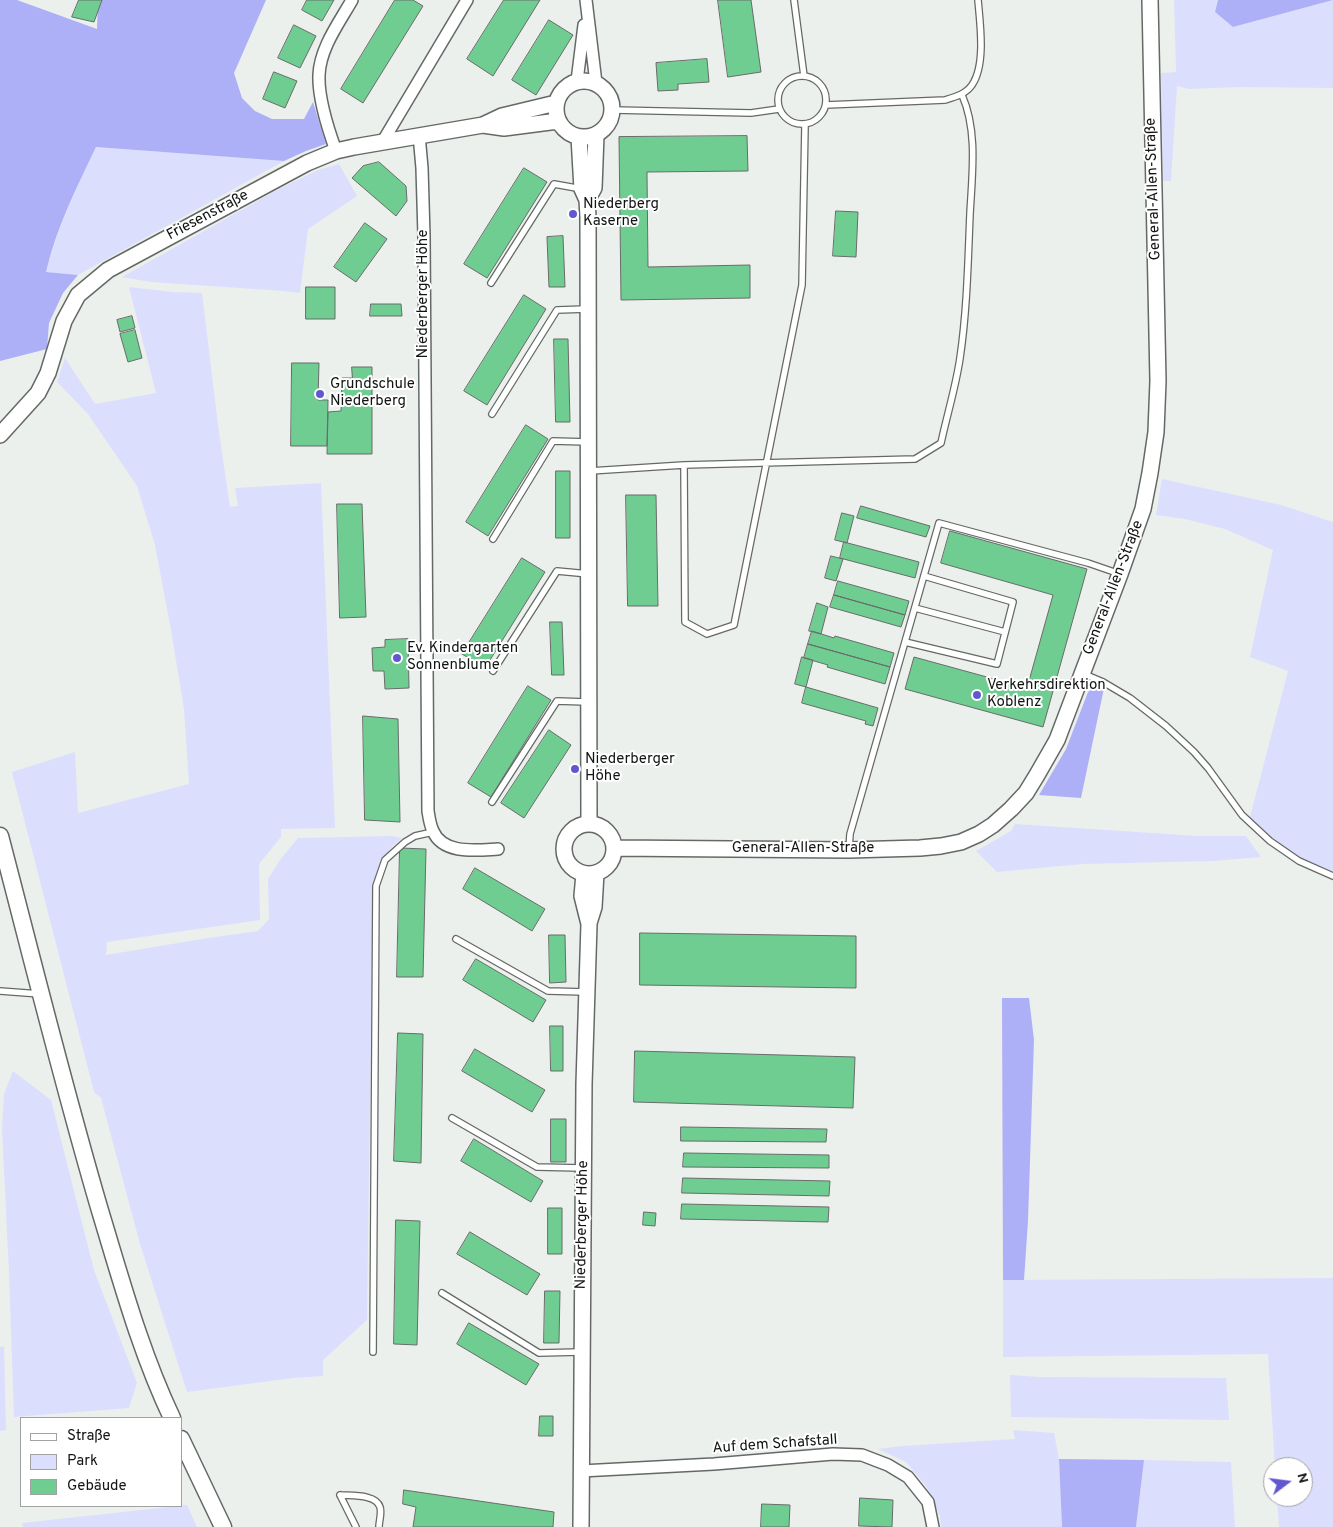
<!DOCTYPE html>
<html>
<head>
<meta charset="utf-8">
<style>
	body { margin:0 }
	#map { position:relative; width:1333px; height:1527px; overflow:hidden; background:#ebf0ec; font-family:Overpass,sans-serif }
	canvas { display:block }
	.legend { position:absolute; left:20px; top:1417px; width:162px; height:90px; box-sizing:border-box; background:#fff; border:1px solid #a0a1a1; margin:0; padding:6px 9px; list-style:none; font-size:15px; color:#121413 }
	.legend li { display:flex; align-items:center; gap:10px; height:25px }
	.legend b { width:25px; border:1px solid #a0a1a1 }
	.north { position:absolute; left:1263px; top:1457px; width:50px; height:50px; box-sizing:border-box; background:#fff; border:1px solid #a0a1a1; border-radius:50%; rotate:75deg; font-size:14px; font-weight:700; line-height:20px; text-align:center; color:#121413 }
	.north::after { content:''; display:block; margin:auto; width:18px; height:22px; background:#6158d1; clip-path:polygon(50% 0,100% 100%,50% 72%,0 100%) }
</style>
</head>
<body>
<div id="map">
<canvas width="1333" height="1527"></canvas>
<ul class="legend">
<li><b style="height:6px;background:#fff"></b>Straße</li>
<li><b style="height:14px;background:#dcdefe"></b>Park</li>
<li><b style="height:14px;background:#6fcd92"></b>Gebäude</li>
</ul>
<div class="north">N</div>
</div>
<script>
const g = document.querySelector('canvas').getContext('2d');
g.lineJoin = 'round';
function fillPath(path, color) { g.fillStyle = color; g.fill(path, 'evenodd'); }
function strokePath(path, color, width, dash) { g.strokeStyle = color; g.lineWidth = width; g.lineCap = dash ? 'butt' : 'round'; g.setLineDash(dash || []); g.stroke(path); }
function label(font, color, halo, rows, align = 'center') {
  g.font = font + ' Overpass,sans-serif'; g.lineWidth = 4; g.setLineDash([]); g.textBaseline = 'middle'; g.strokeStyle = halo; g.fillStyle = color; for (const [text, x, y, turn = 0] of rows) {
    g.save(); g.translate(x, y); g.rotate((+turn || 0) * Math.PI / 180); g.textAlign = isNaN(turn) ? turn : align; if (halo) g.strokeText(text, 0, 0); g.fillText(text, 0, 0); g.restore();
  }
}
fillPath(new Path2D(`
	M1174 0H1218L1215 12 1233 27 1333 0V88L1240 87 1189 89 1177 86 1171 181H1163L1161 73 1176 72Z
	M96 147 284 161 78 275 46 272C57 228 77 187 96 147Z
	M339 164 357 196 308 229 300 293 284 291 151 282 122 277 279 189 318 170Z
	M129 287 173 292 202 293 218 425 230 507 238 506 235 488 321 483 335 828 281 829V837L259 864 260 920 107 942 106 955 202 939 258 931 269 919 268 879 280 860 298 838 392 836 402 838C383 853 381 864 373 886L367 1320 323 1360V1376L293 1378 187 1392 140 1244 101 1098 94 1092 12 772 75 752 78 813 189 784 184 709 171 630 155 545 137 486 88 414 57 382 65 358 95 404 156 393Z
	M1162 479 1281 505 1333 522V872L1302 859 1276 841 1250 817 1288 671 1250 657 1273 550 1225 529 1185 519 1156 515Z
	M1015 824 1198 836H1246L1261 857 1213 861 1082 864 997 872 976 851 1011 831Z
	M13 1071 51 1100 94 1270 137 1383 129 1408 14 1417 9 1272 2 1130 4 1094Z
	M1333 1278V1527H1279L1277 1497H1303V1467H1275L1268 1354 1003 1357V1280Z
	M4 1346 6 1430 0 1431V1347Z
	M1010 1375 1039 1377 1226 1378 1229 1420 1011 1417Z
	M1013 1430 1054 1433 1059 1459 1062 1527H941L940 1516 926 1486 906 1462 878 1449 903 1446 1015 1439Z
	M1144 1460 1231 1462 1235 1527H1136Z
	M187 1505 197 1527H23L22 1523Z`), '#dcdefe');
fillPath(new Path2D(`
	M0 0H17L97 29 98 0H266L234 73 242 98 255 111 272 119H304L313 102 326 144 306 151 284 161 96 147C77 187 56 228 46 272L78 275 63 293 49 323 47 349 0 361Z
	M1218 0H1333L1233 27 1215 12Z
	M1094 687 1104 688 1081 798 1039 795 1066 749 1088 692Z
	M1002 998H1029L1034 1040 1028 1221 1024 1280H1003Z
	M1059 1459 1144 1460 1136 1527H1062Z`), '#adb0f6');
const building = new Path2D(`
	M79 0H102L94 22 72 17Z
	M307 0H334L322 21 302 10Z
	M395 0H413L423 6 363 103 341 89Z
	M504 0H540L493 76 467 59Z
	M718 0H751L761 72 728 77Z
	M549 20 573 35 536 95 512 80Z
	M294 25 316 36 300 68 278 58Z
	M707 59 709 82 678 84V90L658 91 656 63Z
	M274 72 297 81 285 108 263 99Z
	M747 136 748 171 647 172 648 267 750 265V298L621 300 619 137Z
	M379 162 406 186 407 201 396 216 352 178 363 166Z
	M524 168 547 182 487 278 464 264Z
	M836 211 858 212 856 257 833 256Z
	M365 223 387 239 356 282 334 267Z
	M563 236 565 287H549L547 237Z
	M306 287H335V319H306Z
	M524 295 546 309 487 405 464 391Z
	M371 304H401L402 316H370Z
	M132 316 135 328 120 332 117 320Z
	M135 330 142 358 128 362 120 334Z
	M554 339H568L570 422H556Z
	M292 363H319L318 400H328L327 446H291Z
	M352 367H372V454H327L328 412 341 411 342 378H352Z
	M526 425 548 439 488 536 466 522Z
	M556 471H570V538H556Z
	M626 495H656L658 606H628Z
	M337 504H362L366 617 340 618Z
	M861 506 930 526 926 537 857 518Z
	M842 513 854 516 847 543 835 540Z
	M950 531 1087 569 1043 727 905 689 914 657 1027 688 1053 595 941 563Z
	M844 542 919 562 915 578 840 558Z
	M831 556 843 559 836 581 825 578Z
	M522 558 545 572 485 668 462 654Z
	M838 581 909 601 905 615 834 595Z
	M834 595 905 615 901 627 830 607Z
	M817 603 828 607 821 634 809 631Z
	M550 622H562L564 675H552Z
	M812 631 834 638 835 636 894 653 890 667 808 644Z
	M408 639 409 688 385 689 384 671H373L372 648 385 647V640Z
	M808 644 890 667 885 684 827 667 828 665 804 658Z
	M802 657 813 660 806 687 795 684Z
	M528 686 551 700 491 797 468 783Z
	M806 687 878 708 873 726 865 724 866 721 802 703Z
	M363 716 398 719 400 822 365 820Z
	M549 730 571 745 524 818 501 803Z
	M400 848 426 849 423 977H397Z
	M475 868 545 909 532 931 463 889Z
	M640 933 856 936V988L640 985Z
	M549 935H565L566 982 550 983Z
	M476 959 546 1000 533 1022 463 980Z
	M550 1026H563V1071H551Z
	M398 1033 423 1034 421 1163 394 1161Z
	M475 1049 545 1090 532 1112 462 1071Z
	M635 1051 855 1057 853 1108 634 1102Z
	M551 1119H566V1162H551Z
	M681 1127 827 1129 826 1142 681 1141Z
	M474 1139 543 1181 531 1202 461 1161Z
	M684 1153 829 1155V1168L683 1167Z
	M683 1178 830 1181 829 1196 682 1193Z
	M682 1204 829 1207 828 1222 681 1219Z
	M548 1208H562V1254H548Z
	M644 1212 656 1213 655 1226 643 1225Z
	M396 1220 420 1221 417 1345 394 1344Z
	M470 1232 540 1274 527 1295 457 1254Z
	M545 1291H560L559 1343H544Z
	M469 1323 539 1364 526 1385 457 1344Z
	M540 1416H553V1436H539Z
	M404 1490 554 1512 553 1527H413L416 1507 403 1504Z
	M860 1498 893 1500 892 1527 859 1526Z
	M762 1504 790 1505 789 1527H761Z`);
fillPath(building, '#6fcd92');
strokePath(building, '#686c69', 1);
const service = new Path2D(`
	M794 0 804 76
	M778 100a24 24 0 1 1 48 0a24 24 0 1 1-48 0Z
	M826 105 945 100C955 97 966 94 972 85 986 65 980 23 978 0
	M613 110 751 113 779 109
	M491 283 554 184 582 189
	M492 414 557 310 587 309
	M684 465 685 622 707 634 734 625 802 285 805 125
	M590 471 684 465 915 459 941 443C947 415 956 386 960 358 967 311 968 262 970 214 972 175 978 131 962 95
	M493 539 553 441 588 442
	M915 608 1005 632
	M905 642 997 664 1013 602 924 576
	M493 671 557 571 589 574
	M1084 674 1103 682 1130 698 1166 726 1194 752 1208 768 1242 815 1270 841 1299 861 1333 876
	M492 802 557 701 587 702
	M849 850 850 834 939 523 1088 563 1120 574
	M456 939 548 991 586 992
	M0 991 40 994
	M452 1118 537 1167 582 1168
	M442 1293 539 1353 580 1352
	M373 1352 376 886 385 860 405 842 415 836 433 832
	M340 1495C352 1496 376 1494 380 1507 382 1513 379 1521 379 1527
	M340 1495 356 1527`);
const minor = new Path2D(`
	M586 0 596 83
	M577 81 584 25
	M419 135 422 168 424 236 428 811C429 817 430 825 433 831 443 855 477 850 498 849
	M383 141 467 0
	M336 151C328 129 318 98 319 75 320 48 339 23 352 0
	M581 1471 714 1464 833 1454 862 1455 888 1465 908 1477 928 1502 933 1527`);
const tertiary = new Path2D(`
	M556 109a28 28 0 1 1 56 0a28 28 0 1 1-56 0Z
	M483 125 504 128 558 121
	M579 137 582 189 587 200 588 217 589 824
	M587 200 594 188 596 135
	M0 435 38 393 48 373 64 321 78 295 108 270 307 163 336 151 354 147 483 125 502 116 556 103
	M564 849a25 25 0 1 1 50 0a25 25 0 1 1-50 0Z
	M614 848 849 850 920 848 941 846 961 842 979 834 993 825 1011 809 1026 793 1037 775 1057 740 1120 574 1143 509 1150 473 1156 432 1158 381 1150 0
	M589 923 594 907 596 873
	M581 1527 584 1084 589 924 582 896 584 874`);
const secondary = new Path2D(`
	M0 836C33 962 64 1089 101 1214 122 1283 141 1353 172 1418
	M181 1439 223 1527`);
strokePath(service, '#656966', 8);
strokePath(minor, '#656966', 14);
strokePath(tertiary, '#656966', 18);
strokePath(secondary, '#656966', 19);
strokePath(service, '#fff', 5.5);
strokePath(minor, '#fff', 11);
strokePath(tertiary, '#fff', 15);
strokePath(secondary, '#fff', 16);
for (const [x, y, r, color] of [
	[573,214,5,"#6158d1"],
	[320,394,5,"#6158d1"],
	[397,658,5,"#6158d1"],
	[977,695,5,"#6158d1"],
	[575,769,5,"#6158d1"]
]) { const dot = new Path2D(); dot.arc(x, y, r, 0, 2 * Math.PI); g.fillStyle = color; g.fill(dot); strokePath(dot, '#fff', 2); }
label('15px', '#121413', '#fff', [
	["General-Allen-Straße",1154,189,-92],
	["Friesenstraße",208,216,-28],
	["Niederberger Höhe",424,294,-90],
	["General-Allen-Straße",1114,588,-69],
	["General-Allen-Straße",803,849],
	["Niederberger Höhe",583,1225,-89],
	["Auf dem Schafstall",775,1445,-4]
]);
label('15px', '#121413', '#fff', [
	["Niederberg",583,205],
	["Kaserne",583,222],
	["Grundschule",330,385],
	["Niederberg",330,402],
	["Ev. Kindergarten",407,649],
	["Sonnenblume",407,666],
	["Verkehrsdirektion",987,686],
	["Koblenz",987,703],
	["Niederberger",585,760],
	["Höhe",585,777]
], 'left');
</script>
</body>
</html>
